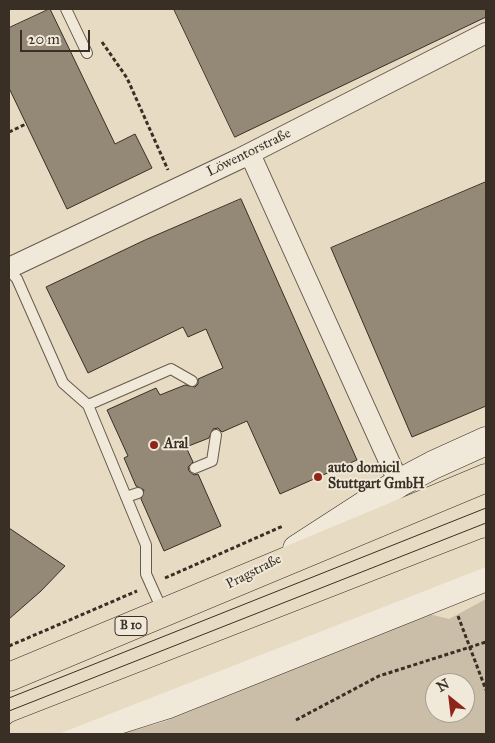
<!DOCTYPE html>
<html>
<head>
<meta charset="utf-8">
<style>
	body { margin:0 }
	#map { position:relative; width:495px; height:743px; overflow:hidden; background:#e8dbc3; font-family:"IM FELL Great Primer",serif }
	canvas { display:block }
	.frame { position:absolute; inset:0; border:10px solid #392f25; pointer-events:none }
	.north { position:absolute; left:425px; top:673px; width:50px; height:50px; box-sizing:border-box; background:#f0e8d8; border:1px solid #a79e90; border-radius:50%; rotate:331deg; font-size:14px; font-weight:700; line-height:20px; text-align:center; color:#392f25 }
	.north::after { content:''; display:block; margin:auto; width:18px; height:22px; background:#8f2418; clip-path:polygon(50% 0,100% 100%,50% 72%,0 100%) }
	.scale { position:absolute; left:20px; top:30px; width:70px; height:22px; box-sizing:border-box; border:2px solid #392f25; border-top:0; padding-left:6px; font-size:15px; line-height:18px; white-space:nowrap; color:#392f25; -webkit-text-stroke:4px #f0e8d8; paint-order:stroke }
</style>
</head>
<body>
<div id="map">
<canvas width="495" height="743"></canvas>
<div class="frame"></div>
<div class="north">N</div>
<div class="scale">20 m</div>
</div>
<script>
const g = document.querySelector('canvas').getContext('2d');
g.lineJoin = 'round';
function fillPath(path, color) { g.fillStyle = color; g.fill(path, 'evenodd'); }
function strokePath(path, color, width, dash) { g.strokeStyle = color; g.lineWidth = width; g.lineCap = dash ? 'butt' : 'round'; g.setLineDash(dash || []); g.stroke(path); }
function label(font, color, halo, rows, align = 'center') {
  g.font = font + ' "IM FELL Great Primer",serif'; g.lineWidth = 4; g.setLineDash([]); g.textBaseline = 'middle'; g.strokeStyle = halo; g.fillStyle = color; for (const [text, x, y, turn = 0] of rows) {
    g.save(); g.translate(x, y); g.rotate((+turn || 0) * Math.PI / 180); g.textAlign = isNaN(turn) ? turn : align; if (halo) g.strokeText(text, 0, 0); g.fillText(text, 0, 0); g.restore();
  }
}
fillPath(new Path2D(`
	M486 599V734H121L163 722 429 614 449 619ZM435 683H465V713H435Z`), '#cabea8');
const building = new Path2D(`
	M50 9 115 144 135 134 152 168 67 209 9 88V28Z
	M174 9H486V17L235 137Z
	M486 182V406L412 437 331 248Z
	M241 199 357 460 280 494 247 421 222 432 218 428 213 429 209 438 186 447 193 462 188 467 189 471 194 475 198 474 221 526 164 551 141 499 144 490 136 486 124 458 128 456 107 410 156 388 160 395 185 385 195 387 198 384V379L223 368 206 329 188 337 183 327 88 373 46 287 145 240Z
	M9 528 65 566 41 591 9 619Z`);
fillPath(building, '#948877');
strokePath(building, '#392f25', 1);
const lane = new Path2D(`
	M66 9 87 53
	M9 270 17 279 63 383 88 405 146 545V574L163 612
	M88 405 171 369 192 381
	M195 468 212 461 216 435
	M126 497 138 493`);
const street = new Path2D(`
	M250 154 399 483
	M9 268 239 159 486 33`);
const secondary = new Path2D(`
	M297 549 399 483 433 465 486 441
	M59 734 109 723 166 705 486 577`);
const primary = new Path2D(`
	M9 677 486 478
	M20 734 486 552`);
strokePath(lane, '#655a4c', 12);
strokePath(street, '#655a4c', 22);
strokePath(secondary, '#392f25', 29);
strokePath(primary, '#392f25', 29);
strokePath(new Path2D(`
	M102 42 127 78 168 170
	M9 132 26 124
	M165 578 283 526
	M458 616 486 690
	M9 646 137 591
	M296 720 379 676 486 642`), '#392f25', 3, [4, 2.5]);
strokePath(lane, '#f0e8d8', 10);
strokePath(street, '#f0e8d8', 20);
strokePath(secondary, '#f0e8d8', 28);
strokePath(primary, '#e8dbc3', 28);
strokePath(new Path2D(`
	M9 698 486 508
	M9 711 486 523`), '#392f25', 1);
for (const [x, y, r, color] of [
	[154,445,5,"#8f2418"],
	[318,477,5,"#8f2418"]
]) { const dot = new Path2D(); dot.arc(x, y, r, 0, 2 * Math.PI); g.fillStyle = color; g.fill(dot); strokePath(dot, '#f0e8d8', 2); }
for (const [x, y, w] of [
	[131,626,32]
]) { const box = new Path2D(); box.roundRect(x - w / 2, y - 9.5, w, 19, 4); g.fillStyle = '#f0e8d8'; g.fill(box); strokePath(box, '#392f25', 1); }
label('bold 12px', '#392f25', null, [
	["B 10",131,626]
]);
label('14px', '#392f25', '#f0e8d8', [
	["Löwentorstraße",249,153,-26],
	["Pragstraße",254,572,-27]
]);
label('bold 14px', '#392f25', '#f0e8d8', [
	["Aral",164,445],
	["auto domicil",328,469],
	["Stuttgart GmbH",328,485]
], 'left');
</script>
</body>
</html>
